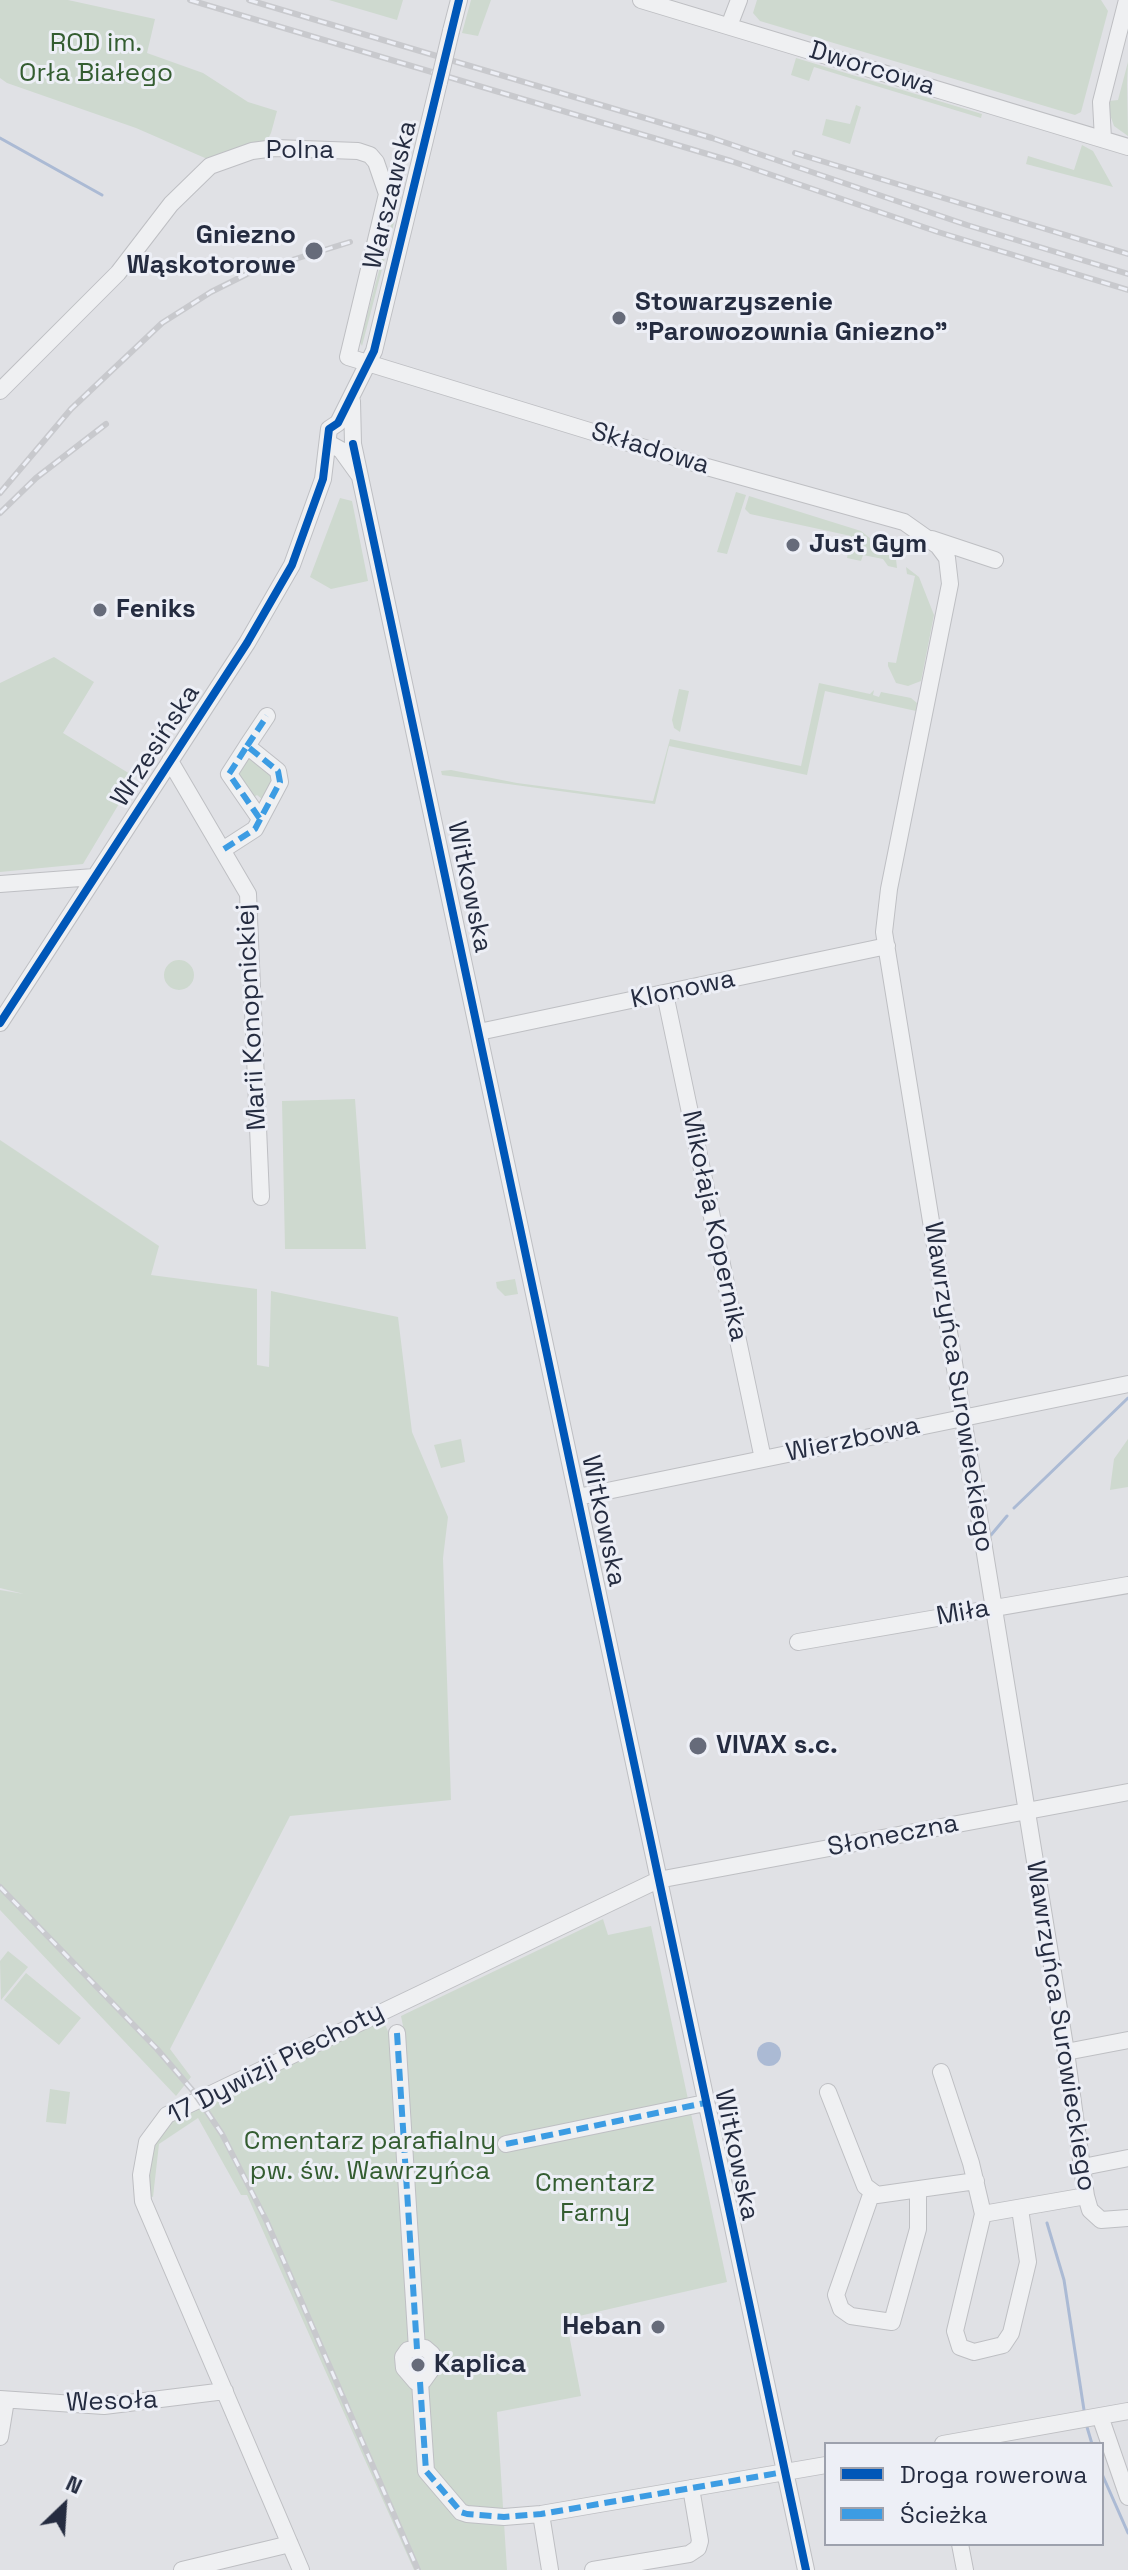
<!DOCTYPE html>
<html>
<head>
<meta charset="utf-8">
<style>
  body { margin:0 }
  #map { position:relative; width:1128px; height:2570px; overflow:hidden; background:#e0e1e5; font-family:"Space Grotesk",sans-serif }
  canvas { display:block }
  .legend { position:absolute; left:824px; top:2442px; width:280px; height:104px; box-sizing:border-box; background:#edeff6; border:2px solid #9da1ad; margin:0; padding:10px 14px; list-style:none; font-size:24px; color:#252c40 }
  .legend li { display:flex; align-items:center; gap:16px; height:40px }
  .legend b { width:40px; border:2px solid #9da1ad }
  .north { position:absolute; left:24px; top:2466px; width:80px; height:80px; -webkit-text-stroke:6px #edeff6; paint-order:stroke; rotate:25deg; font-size:22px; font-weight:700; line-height:32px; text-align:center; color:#252c40 }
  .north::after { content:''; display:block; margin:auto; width:28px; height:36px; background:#252c40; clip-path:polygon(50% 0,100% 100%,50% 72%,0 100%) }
</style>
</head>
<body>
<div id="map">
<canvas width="1128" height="2570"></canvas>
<ul class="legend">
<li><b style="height:10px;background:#0057b8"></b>Droga rowerowa</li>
<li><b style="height:10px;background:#3c9ce3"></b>Ścieżka</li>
</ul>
<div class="north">N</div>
</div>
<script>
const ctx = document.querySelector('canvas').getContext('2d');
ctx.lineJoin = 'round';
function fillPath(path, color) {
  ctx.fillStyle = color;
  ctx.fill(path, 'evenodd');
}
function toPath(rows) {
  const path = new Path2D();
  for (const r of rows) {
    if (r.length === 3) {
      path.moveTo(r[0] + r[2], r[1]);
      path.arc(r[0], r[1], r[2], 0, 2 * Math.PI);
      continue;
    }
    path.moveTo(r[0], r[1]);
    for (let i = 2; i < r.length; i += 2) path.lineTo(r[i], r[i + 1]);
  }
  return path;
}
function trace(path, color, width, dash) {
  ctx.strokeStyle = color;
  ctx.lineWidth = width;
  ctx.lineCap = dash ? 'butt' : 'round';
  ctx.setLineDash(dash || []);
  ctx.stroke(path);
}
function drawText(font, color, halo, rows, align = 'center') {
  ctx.font = font + ' "Space Grotesk",sans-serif';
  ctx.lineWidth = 6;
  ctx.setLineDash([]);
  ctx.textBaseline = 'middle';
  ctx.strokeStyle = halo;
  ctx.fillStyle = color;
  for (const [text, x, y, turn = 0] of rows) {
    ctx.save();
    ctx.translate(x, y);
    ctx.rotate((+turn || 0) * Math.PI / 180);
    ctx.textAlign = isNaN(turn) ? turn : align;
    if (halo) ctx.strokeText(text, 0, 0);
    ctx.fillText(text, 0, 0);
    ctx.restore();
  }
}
fillPath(toPath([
  [0,0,68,0,155,19,147,53,203,73,248,102,277,111,271,133,267,141,214,159,205,158,136,128,7,83,0,78],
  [329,0,403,0,397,20],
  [471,0,491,0,478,36,462,33],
  [757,0,1101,0,1108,11,1081,112,1075,115,760,21,753,13],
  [796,58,982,114,981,118,814,67,809,81,791,75],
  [1128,62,1127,84,1128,136,1114,126,1108,109,1109,101,1118,100],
  [856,105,861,107,850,144,822,135,826,119,850,124],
  [1082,145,1093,151,1113,187,1026,164,1028,156,1074,170],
  [400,191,402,192,362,346,360,342],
  [736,492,746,495,727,554,717,552],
  [749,496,861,531,896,559,897,568,888,566,883,559,863,555,861,561,847,558,851,536,750,514,745,509],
  [340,498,352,501,368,581,331,589,310,577],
  [906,567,919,577,934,615,921,681,908,686,896,683,888,666,888,662,896,663,915,576,907,574],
  [54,657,94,682,63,733,135,777,83,864,0,872,0,683],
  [819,683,870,694,874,690,873,695,879,697,881,692,911,698,917,703,916,711,825,691,807,775,669,746,655,804,442,775,441,771,451,770,517,783,653,801,670,739,801,766],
  [679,689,689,691,680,732,674,728,672,720],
  [248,754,273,773,273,782,262,799,257,795,254,797,236,773],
  [179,975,15],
  [355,1099,366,1249,285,1249,282,1101],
  [0,1140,159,1246,151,1275,257,1289,257,1365,269,1367,271,1291,398,1317,412,1432,448,1517,443,1558,451,1800,290,1816,170,2049,191,2077,176,2096,0,1910,0,1590,24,1594,0,1588],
  [515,1279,518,1294,505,1296,497,1288,496,1282],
  [461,1439,465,1462,441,1468,434,1445],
  [1128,1439,1128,1487,1110,1490,1114,1459],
  [603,1919,608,1935,651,1926,727,2282,566,2319,581,2396,497,2412,507,2570,414,2570,247,2195,241,2195,198,2118,159,2144,153,2197,150,2196,149,2187,152,2149,167,2124,194,2108,382,2018,390,2036,404,2031,401,2016],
  [8,1951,28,1967,1,2000,0,1961],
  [26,1973,81,2018,59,2045,4,2000],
  [50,2089,70,2092,66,2124,46,2122]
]), '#ced9cf');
fillPath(toPath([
  [769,2054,12]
]), '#abbad4');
trace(toPath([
  [0,138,102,195],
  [1014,1508,1128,1398],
  [991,1535,1007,1516],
  [1047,2223,1064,2280,1084,2410],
  [1087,2427,1092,2444],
  [1102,2474,1128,2533]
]), '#abbad4', 3);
const minor = toPath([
  [641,0,1128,147],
  [729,26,739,0],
  [451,31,459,0],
  [1103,139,1101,102,1127,0],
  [0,391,118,273,171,204,210,166,252,151,275,148,358,151,370,155,376,162,387,194,348,357,707,467,904,522,938,546,947,558,950,584,889,889,884,932,1066,2052,1086,2196,1090,2210,1101,2220,1128,2218],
  [352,401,353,444],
  [330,444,341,450,359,475],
  [353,444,806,2570],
  [932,539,995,560],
  [247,746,267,716],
  [170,761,248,894,261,1197],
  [224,849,255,829,280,782,278,771,247,746,229,774,260,819],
  [0,884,94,877],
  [665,994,763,1459],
  [0,1023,247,643,292,565,323,479,329,429,338,423,374,351,439,82],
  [479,1032,887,946],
  [578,1497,1128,1384],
  [798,1642,1128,1585],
  [397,2033,417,2349],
  [1066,2052,1128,2040],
  [941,2072,971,2163,983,2214,1086,2196],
  [828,2092,865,2186,877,2195,976,2181],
  [506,2144,705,2103],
  [1083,2167,1128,2158],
  [872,2192,836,2295,841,2309,851,2316,892,2322,918,2229,918,2192],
  [983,2214,955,2331,960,2347,974,2352,1003,2345,1011,2333,1028,2262,1020,2209],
  [425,2348,432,2354,433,2367,423,2381,416,2382,404,2368,403,2357,408,2350,425,2348],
  [420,2382,426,2471,461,2512,467,2514,504,2517,541,2514,826,2465],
  [0,2399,104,2406,225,2391],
  [1100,2416,1128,2497],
  [0,2437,6,2400],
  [943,2444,1128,2411],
  [541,2514,550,2570],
  [960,2544,965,2570],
  [182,2570,290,2544],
  [301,2570,143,2201,141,2175,147,2142,167,2115,658,1880,1128,1792],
  [593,2570,689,2554,698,2548,700,2541,691,2488]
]);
trace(minor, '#bebfc3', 18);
trace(minor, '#eff0f2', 16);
const rail = toPath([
  [190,0,731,161,938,232,1128,290],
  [249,0,712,138,967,225,1128,274],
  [795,153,1128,254],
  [0,493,71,409,162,323,211,292,247,274,350,242],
  [0,513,36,478,106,424],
  [0,1887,157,2049,193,2091,222,2134,266,2220,418,2570]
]);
trace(rail, '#c8c9cd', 6);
trace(rail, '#edeff6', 3, [9]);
const minorBridge = toPath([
  [439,82,451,31]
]);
trace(minorBridge, '#bebfc3', 18, []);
trace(minorBridge, '#eff0f2', 16);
trace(toPath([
  [247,746,267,716],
  [224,849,255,829,280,782,278,771,247,746,229,774,260,819],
  [397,2033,417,2349],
  [506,2144,705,2103],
  [420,2382,426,2471,461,2512,467,2514,504,2517,541,2514,784,2472]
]), '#3c9ce3', 6, [12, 6]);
trace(toPath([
  [353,444,806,2570],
  [0,1023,247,643,292,565,323,479,329,429,338,423,374,351,459,0]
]), '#0057b8', 8);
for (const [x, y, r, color] of [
  [314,251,10,"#666b7a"],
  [619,318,8,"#666b7a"],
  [793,545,8,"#666b7a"],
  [100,610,8,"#666b7a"],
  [698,1746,10,"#666b7a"],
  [658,2327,8,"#666b7a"],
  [418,2365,8,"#666b7a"]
]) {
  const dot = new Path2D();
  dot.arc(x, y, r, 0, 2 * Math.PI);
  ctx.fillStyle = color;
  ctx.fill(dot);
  trace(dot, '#edeff6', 3);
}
drawText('26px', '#345d31', '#edeff6', [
  ["ROD im.",96,44],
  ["Orła Białego",96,74],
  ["Cmentarz parafialny",370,2142],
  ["pw. św. Wawrzyńca",370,2172],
  ["Cmentarz",595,2184],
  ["Farny",595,2214]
]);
drawText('26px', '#252c40', '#edeff6', [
  ["Dworcowa",872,69,17],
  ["Polna",300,151],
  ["Warszawska",391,195,-76],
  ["Składowa",650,449,17],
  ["Wrzesińska",156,746,-57],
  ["Witkowska",469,887,78],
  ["Klonowa",683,990,-12],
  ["Marii Konopnickiej",252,1017,-93],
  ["Mikołaja Kopernika",714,1226,78],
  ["Wawrzyńca Surowieckiego",958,1387,81],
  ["Wierzbowa",853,1440,-12],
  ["Witkowska",603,1521,78],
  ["Miła",963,1613,-10],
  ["Słoneczna",893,1836,-11],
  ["Wawrzyńca Surowieckiego",1060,2026,81],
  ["17 Dywizji Piechoty",276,2064,-27],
  ["Witkowska",736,2155,78],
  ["Wesoła",112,2402,-2]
]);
drawText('bold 26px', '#252c40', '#edeff6', [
  ["Gniezno",296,236,"right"],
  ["Wąskotorowe",296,266,"right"],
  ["Stowarzyszenie",635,303],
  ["\"Parowozownia Gniezno\"",635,333],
  ["Just Gym",809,545],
  ["Feniks",116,610],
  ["VIVAX s.c.",716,1746],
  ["Heban",642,2327,"right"],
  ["Kaplica",434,2365]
], 'left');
</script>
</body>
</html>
